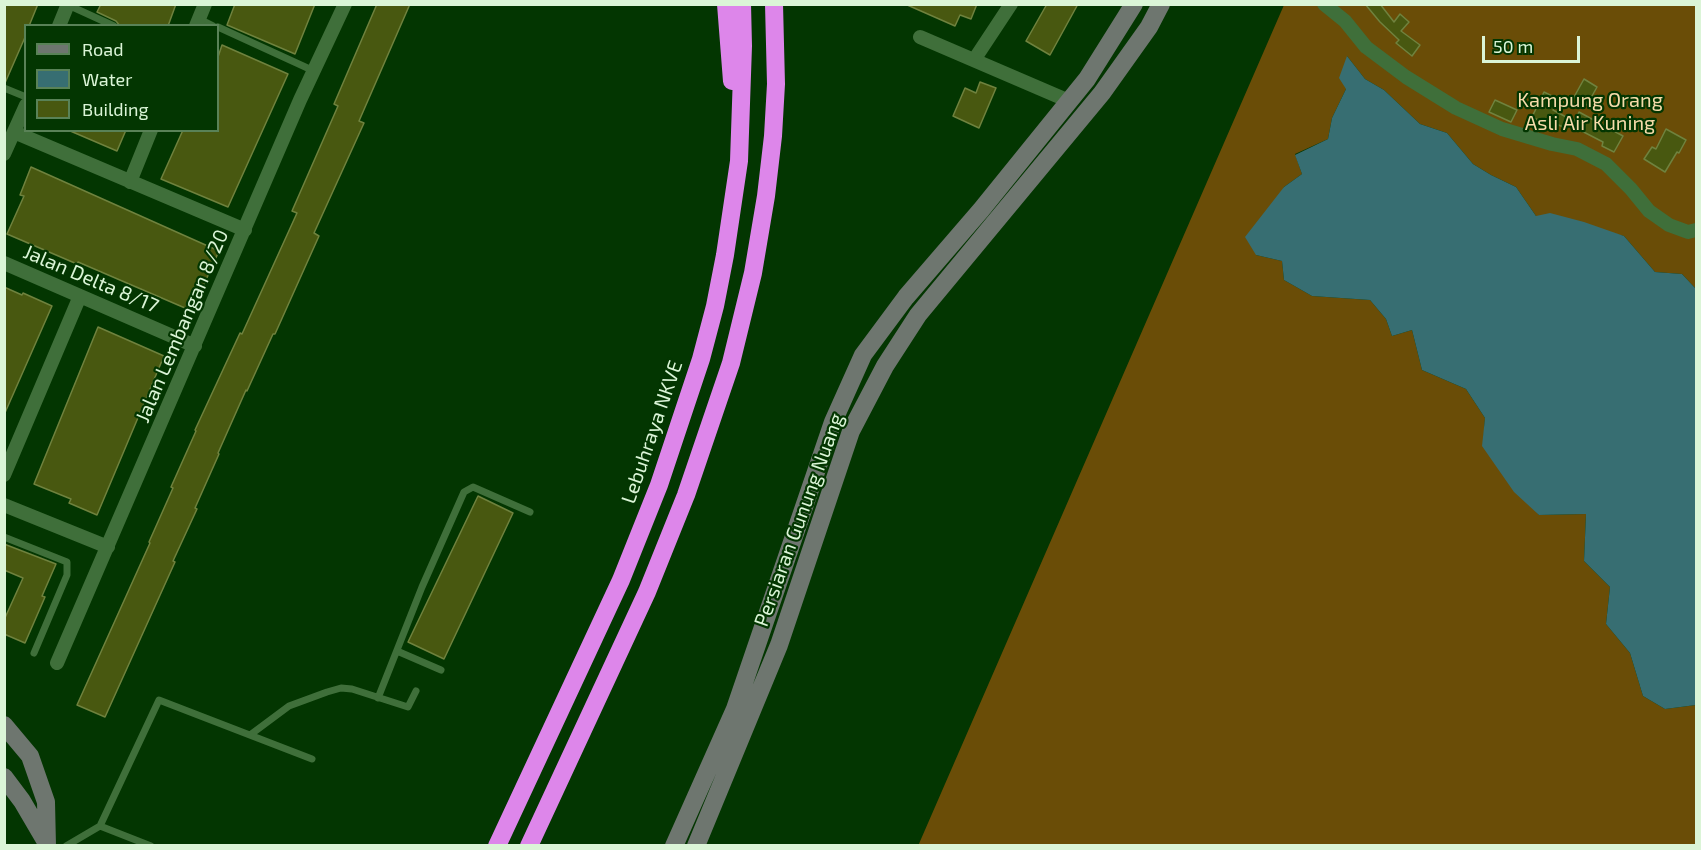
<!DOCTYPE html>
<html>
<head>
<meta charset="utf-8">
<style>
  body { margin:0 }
  #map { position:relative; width:1701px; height:850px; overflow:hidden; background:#033601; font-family:"Exo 2",sans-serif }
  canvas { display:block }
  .frame { position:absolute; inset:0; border:6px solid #dbf5d7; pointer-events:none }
  .legend { position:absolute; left:24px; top:24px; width:195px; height:108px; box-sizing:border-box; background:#033601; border:2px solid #598257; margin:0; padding:8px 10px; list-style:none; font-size:18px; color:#dbf5d7 }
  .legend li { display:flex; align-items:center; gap:12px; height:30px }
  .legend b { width:30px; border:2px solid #598257 }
  .scale { position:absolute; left:1482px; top:36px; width:98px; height:27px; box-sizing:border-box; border:3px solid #dbf5d7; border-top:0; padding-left:8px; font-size:18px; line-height:21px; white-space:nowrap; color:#dbf5d7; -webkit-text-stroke:4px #033601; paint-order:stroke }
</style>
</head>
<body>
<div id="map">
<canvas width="1701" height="850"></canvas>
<div class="frame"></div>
<ul class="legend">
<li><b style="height:8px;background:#6e766f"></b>Road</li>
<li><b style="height:16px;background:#376e72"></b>Water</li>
<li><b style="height:16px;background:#485810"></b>Building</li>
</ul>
<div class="scale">50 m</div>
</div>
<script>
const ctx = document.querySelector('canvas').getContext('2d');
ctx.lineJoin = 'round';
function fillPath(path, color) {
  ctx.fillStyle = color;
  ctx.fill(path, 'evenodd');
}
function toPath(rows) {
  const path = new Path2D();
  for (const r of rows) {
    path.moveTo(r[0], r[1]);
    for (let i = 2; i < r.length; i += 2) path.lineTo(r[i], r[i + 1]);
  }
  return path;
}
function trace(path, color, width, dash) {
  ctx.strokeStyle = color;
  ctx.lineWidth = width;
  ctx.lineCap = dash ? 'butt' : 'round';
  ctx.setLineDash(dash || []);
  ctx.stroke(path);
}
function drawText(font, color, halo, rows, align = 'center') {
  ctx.font = font + ' "Exo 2",sans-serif';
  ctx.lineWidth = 4.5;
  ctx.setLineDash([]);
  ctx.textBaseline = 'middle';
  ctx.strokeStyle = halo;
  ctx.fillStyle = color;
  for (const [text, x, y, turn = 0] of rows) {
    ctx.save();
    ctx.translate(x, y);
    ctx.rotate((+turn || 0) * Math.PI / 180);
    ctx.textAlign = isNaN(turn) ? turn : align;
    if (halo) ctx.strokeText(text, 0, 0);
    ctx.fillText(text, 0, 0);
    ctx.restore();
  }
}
fillPath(toPath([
  [1284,5,1696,5,1696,289,1682,274,1655,272,1624,236,1536,216,1516,187,1491,175,1473,164,1447,133,1420,124,1384,90,1365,79,1347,56,1346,89,1332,118,1328,139,1295,154,1302,174,1284,187,1256,255,1282,261,1284,280,1312,296,1370,300,1386,319,1392,336,1412,330,1422,370,1466,389,1485,418,1483,446,1539,515,1586,514,1584,561,1610,587,1606,624,1630,653,1643,696,1665,709,1696,705,1696,845,918,846]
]), '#6a4d07');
fillPath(toPath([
  [1347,56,1365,79,1384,90,1420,124,1447,133,1473,164,1491,175,1516,187,1536,216,1550,213,1584,222,1624,236,1655,272,1682,274,1696,289,1696,705,1665,709,1643,696,1630,653,1606,624,1610,587,1584,561,1586,514,1539,515,1514,492,1482,446,1485,418,1466,389,1422,370,1412,330,1392,336,1386,319,1370,300,1312,296,1284,280,1282,261,1256,255,1245,237,1284,187,1302,174,1295,155,1328,139,1332,118,1346,89,1339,78]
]), '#376e72');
const building = toPath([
  [4,4,38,4,29,26,26,26,26,35,5,83,4,4],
  [101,4,176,4,168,26,120,26,116,21,97,12,101,4],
  [235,4,315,4,295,54,227,25,235,4],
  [377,4,410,4,359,121,364,123,314,233,319,236,275,334,273,334,247,391,246,390,218,453,219,454,195,508,197,509,173,561,175,562,105,717,77,705,150,543,149,542,173,488,171,487,196,431,195,430,240,333,242,334,297,213,292,211,338,106,334,104,377,4],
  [905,4,977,4,971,19,960,15,955,26,905,4],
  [1047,4,1078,4,1050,55,1026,41,1047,4],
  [1365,4,1380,4,1394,22,1400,14,1409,22,1401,31,1420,45,1412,56,1396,43,1399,40,1380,22,1365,4],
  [222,45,288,74,228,207,161,179,183,130,218,130,218,57,222,45],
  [1584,79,1597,87,1587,105,1574,97,1584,79],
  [980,82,996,88,979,128,953,116,965,88,976,93,980,82],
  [1544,92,1558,99,1553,110,1570,119,1565,128,1548,120,1546,124,1532,117,1544,92],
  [1495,100,1517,110,1511,122,1489,112,1495,100],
  [1579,112,1623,136,1614,152,1602,146,1603,142,1572,126,1579,112],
  [1666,129,1686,140,1679,153,1677,152,1665,172,1644,159,1652,147,1656,149,1666,129],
  [68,130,126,130,117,151,68,130],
  [31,167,219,251,192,311,78,262,77,264,7,234,24,196,20,195,31,167],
  [4,287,22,295,23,293,52,306,4,415,4,287],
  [98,327,164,356,97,515,69,503,71,499,34,484,98,327],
  [478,496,513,513,444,659,408,642,478,496],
  [4,544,56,564,42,596,45,597,25,643,4,634,4,620,23,578,4,570,4,544]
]);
fillPath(building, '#485810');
trace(building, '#6f823e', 1.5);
trace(toPath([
  [68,5,114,26],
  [199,19,213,26],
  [218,27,314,71],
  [4,88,26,97],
  [4,537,67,562,67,575,34,653],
  [397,651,441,670],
  [378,698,422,587,464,492,473,487,530,512],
  [250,735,289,706,327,692,341,688,352,689,408,707,416,691],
  [100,826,151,846],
  [66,846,100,826,159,700,312,759]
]), '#3f6f3a', 7);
trace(toPath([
  [1324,4,1345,21,1366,47,1406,77,1456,108,1502,129,1552,144,1577,149,1606,164,1631,189,1649,211,1669,225,1688,232,1696,230],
  [59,26,68,4],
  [196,26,205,4],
  [920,37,1069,101],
  [974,60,1011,4],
  [14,132,245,230],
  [4,154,26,105],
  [130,182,151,130],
  [4,263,195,346],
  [4,475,80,296],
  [4,505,108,547],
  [57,663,300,100,345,4]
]), '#3f6f3a', 14);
trace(toPath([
  [4,725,30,756,46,802,47,846],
  [4,777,22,801,46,842],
  [674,846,735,709,833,422,863,355,906,297,981,210,1087,79,1134,4],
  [696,846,779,645,851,431,885,366,918,315,1102,93,1149,27,1161,4]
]), '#6e766f', 18);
trace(toPath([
  [726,4,732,81],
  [497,846,621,580,659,485,701,359,715,306,725,255,739,161,743,46,742,4],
  [529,846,647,592,686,495,731,363,753,273,766,196,773,136,776,84,774,4]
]), '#dd86ea', 18);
drawText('20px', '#f6dbaa', '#033601', [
  ["Kampung Orang",1590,100],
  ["Asli Air Kuning",1590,123]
]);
drawText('20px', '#dbf5d7', '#033601', [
  ["Jalan Delta 8/17",91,279,23],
  ["Jalan Lembangan 8/20",182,326,-67],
  ["Lebuhraya NKVE",652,432,-71],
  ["Persiaran Gunung Nuang",799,520,-70]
]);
</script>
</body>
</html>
